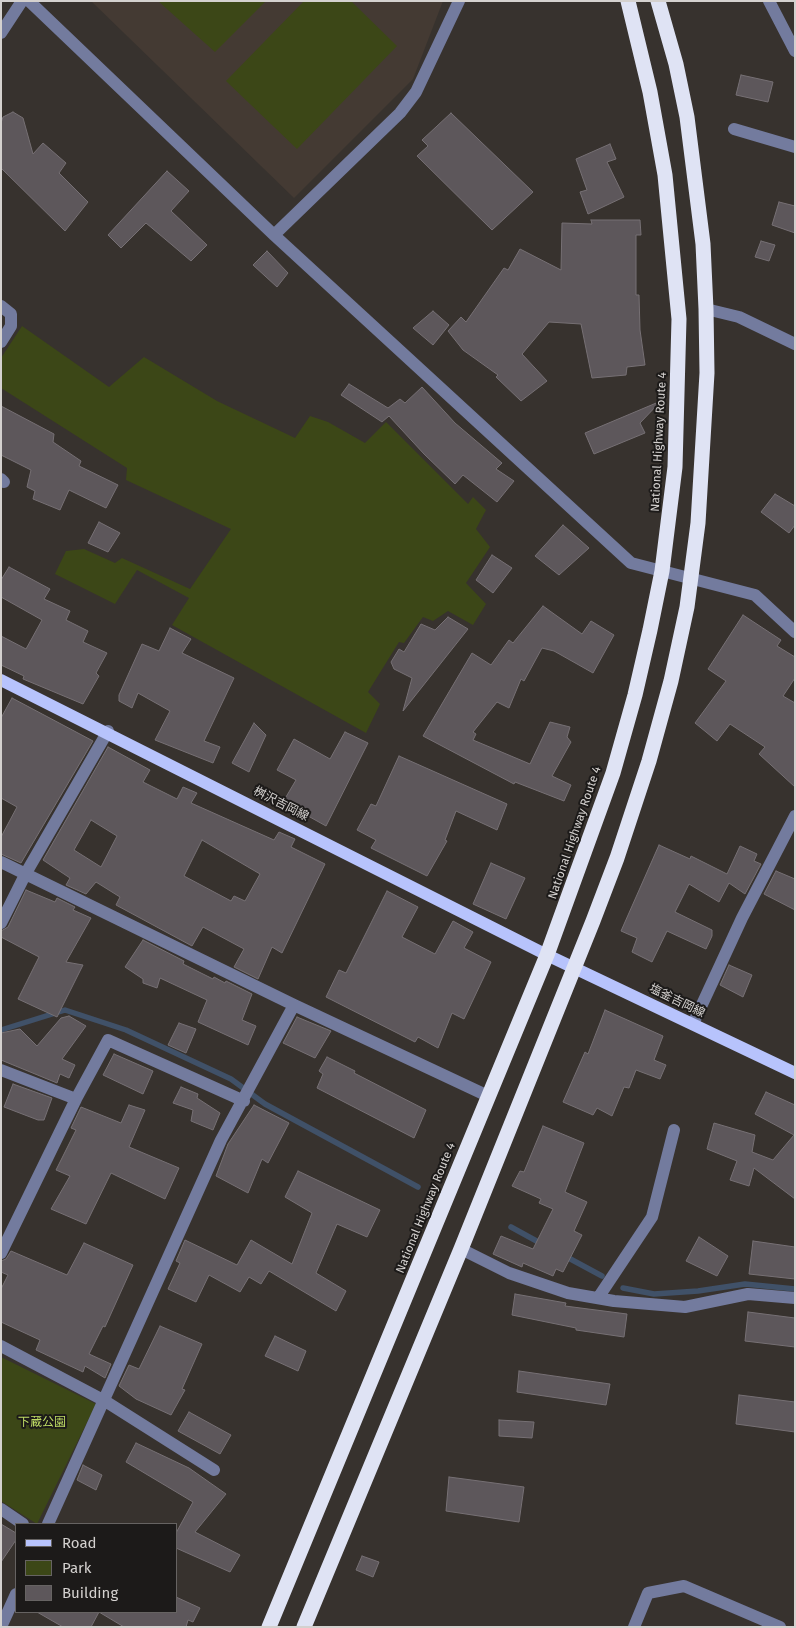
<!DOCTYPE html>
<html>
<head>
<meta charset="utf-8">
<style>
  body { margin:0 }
  #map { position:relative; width:796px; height:1628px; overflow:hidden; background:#37322e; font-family:"Fira Sans",sans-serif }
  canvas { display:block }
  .frame { position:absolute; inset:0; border:2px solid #d4d1cf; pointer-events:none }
  .legend { position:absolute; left:15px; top:1523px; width:162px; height:90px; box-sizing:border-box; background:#1c1a19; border:1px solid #666362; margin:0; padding:6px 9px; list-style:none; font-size:15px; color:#d4d1cf }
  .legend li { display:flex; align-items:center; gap:10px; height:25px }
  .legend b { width:25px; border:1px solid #666362 }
</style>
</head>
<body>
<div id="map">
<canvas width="796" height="1628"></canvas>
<div class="frame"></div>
<ul class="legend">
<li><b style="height:6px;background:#b7c3fc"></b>Road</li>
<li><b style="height:14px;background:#3c4717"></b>Park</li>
<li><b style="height:14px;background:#5d575b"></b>Building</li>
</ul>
</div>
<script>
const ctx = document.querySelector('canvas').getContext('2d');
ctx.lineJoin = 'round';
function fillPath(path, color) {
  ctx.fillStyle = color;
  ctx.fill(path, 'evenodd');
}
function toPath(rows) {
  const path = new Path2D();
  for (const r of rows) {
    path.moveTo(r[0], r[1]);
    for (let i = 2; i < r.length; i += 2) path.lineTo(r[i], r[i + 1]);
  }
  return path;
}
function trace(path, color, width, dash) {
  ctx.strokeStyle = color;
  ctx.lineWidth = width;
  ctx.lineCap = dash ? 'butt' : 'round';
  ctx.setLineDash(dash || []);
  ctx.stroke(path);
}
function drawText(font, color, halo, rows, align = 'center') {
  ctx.font = font + ' "Fira Sans","Noto Sans JP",sans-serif';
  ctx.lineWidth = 4;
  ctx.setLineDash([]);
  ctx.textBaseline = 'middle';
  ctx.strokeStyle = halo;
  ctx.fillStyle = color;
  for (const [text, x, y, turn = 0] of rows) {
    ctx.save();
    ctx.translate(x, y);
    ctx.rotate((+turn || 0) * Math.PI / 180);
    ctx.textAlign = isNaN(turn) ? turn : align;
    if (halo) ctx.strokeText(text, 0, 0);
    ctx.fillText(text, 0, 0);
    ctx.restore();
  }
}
fillPath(toPath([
  [91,1,443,1,413,79,294,198]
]), '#443a33');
fillPath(toPath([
  [158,1,266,1,215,52],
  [304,1,351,1,397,46,297,149,226,81],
  [22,326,109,387,144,357,217,401,295,438,310,416,328,422,365,443,386,422,468,504,473,497,486,510,476,529,490,547,466,583,486,604,473,625,448,611,433,621,423,617,404,643,399,642,368,692,380,704,366,733,172,625,189,598,137,570,115,604,55,574,66,551,84,549,115,563,122,558,190,589,231,529,126,480,127,468,1,388,1,358],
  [1,1357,96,1404,37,1524,1,1501]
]), '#3c4717');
trace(toPath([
  [1,1030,65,1010,126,1030,231,1079,265,1104,418,1187],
  [511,1227,542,1244],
  [563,1255,602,1276],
  [623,1288,654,1294,698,1291,745,1284,795,1289]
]), '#405168', 5.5);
const building = toPath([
  [741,75,773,82,768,102,736,95,741,75],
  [13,112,23,118,33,154,43,143,66,163,59,173,88,202,65,231,1,168,1,123,3,117,13,112],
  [451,113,533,192,492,230,417,156,428,146,422,140,451,113],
  [610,144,616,159,607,162,624,197,588,214,580,192,587,190,576,159,610,144],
  [167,171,189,191,171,211,207,245,191,261,146,223,121,248,108,235,167,171],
  [779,202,795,206,795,233,772,225,779,202],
  [591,220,640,220,641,235,636,235,636,295,639,295,640,330,645,365,627,367,626,375,592,378,581,324,549,322,522,354,547,381,521,401,496,377,498,375,463,350,448,331,461,317,466,322,504,268,508,270,520,249,561,270,562,223,592,224,591,220],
  [761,241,775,245,769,261,755,257,761,241],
  [267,251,288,273,277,287,253,265,267,251],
  [433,311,449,325,433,345,413,328,433,311],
  [349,384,388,408,400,399,405,403,422,387,455,423,502,463,496,469,514,481,497,502,463,475,455,484,424,454,389,416,382,422,341,395,349,384],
  [661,401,640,423,645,433,594,454,585,433,661,401],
  [1,406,54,434,53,442,81,461,79,466,118,485,106,508,69,490,60,510,33,499,35,491,27,487,31,470,1,455,1,406],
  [775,494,795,506,795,525,789,533,761,512,775,494],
  [99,522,120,533,108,552,88,543,99,522],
  [563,525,589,548,559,575,535,556,563,525],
  [492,555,512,568,493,593,476,580,492,555],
  [9,567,50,589,44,599,70,611,66,620,88,631,83,642,107,653,96,673,99,676,83,704,23,679,24,676,1,665,1,636,26,649,42,620,1,597,1,580,9,567],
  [543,606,582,634,591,621,614,635,593,673,554,651,542,648,524,681,521,679,509,708,497,702,473,732,476,734,473,740,530,764,550,722,570,727,567,737,571,742,552,776,571,785,564,801,515,782,514,784,423,736,472,653,491,665,509,640,513,643,543,606],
  [743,615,781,640,777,646,795,657,795,678,783,696,795,703,795,787,759,754,765,747,730,724,717,741,695,723,726,681,708,669,743,615],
  [448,617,468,629,403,711,412,678,394,669,391,662,399,649,404,652,421,624,435,630,448,617],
  [170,628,191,639,182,653,234,678,204,741,220,747,213,763,155,740,170,711,138,693,132,708,119,701,119,695,142,644,159,651,170,628],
  [12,698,93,741,21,863,1,854,1,837,17,807,1,798,1,718,12,698],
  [254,723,266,735,249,772,232,763,254,723],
  [345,732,368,743,326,826,283,802,296,780,277,770,294,739,330,759,345,732],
  [108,747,150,770,143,782,177,799,183,787,197,793,191,803,274,840,279,832,295,839,291,847,325,864,282,953,272,947,258,979,234,967,244,949,203,927,192,946,116,905,120,897,96,882,86,894,66,885,70,878,43,860,108,747],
  [91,820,117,836,101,867,74,850,91,820],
  [202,840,260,874,245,901,234,896,231,901,184,876,202,840],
  [399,756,507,804,497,830,456,811,445,840,447,841,427,876,371,848,376,840,357,830,371,804,376,806,399,756],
  [659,845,690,859,691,856,727,874,740,846,757,854,754,861,761,864,745,894,729,883,719,902,689,884,675,912,712,930,712,936,706,949,667,931,652,962,632,952,637,938,621,931,659,845],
  [491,863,525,878,506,919,473,904,491,863],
  [776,871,795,879,795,910,764,894,776,871],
  [26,890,55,902,57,898,75,907,73,910,91,918,66,962,83,965,57,1017,18,999,39,957,1,937,1,931,8,927,26,890],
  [387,891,418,907,402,937,435,954,453,921,473,932,464,948,491,962,464,1019,452,1013,438,1048,418,1037,415,1042,326,997,339,970,346,973,387,891],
  [143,940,184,961,183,964,213,979,214,977,225,983,226,981,252,994,242,1020,256,1026,248,1045,198,1022,207,1000,160,978,157,988,143,983,143,979,125,967,143,940],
  [729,965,752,975,743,997,720,985,729,965],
  [605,1010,663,1036,654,1060,666,1065,660,1079,636,1070,629,1088,624,1087,612,1116,597,1108,593,1115,563,1102,585,1052,588,1054,605,1010],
  [69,1016,86,1026,62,1059,75,1065,69,1078,60,1074,57,1083,1,1060,1,1033,20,1029,37,1046,61,1018,69,1016],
  [297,1017,331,1031,315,1058,283,1043,297,1017],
  [179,1023,196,1029,186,1053,168,1045,179,1023],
  [114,1054,153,1071,143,1094,103,1075,114,1054],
  [327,1057,355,1071,354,1073,426,1110,414,1138,317,1088,323,1074,319,1071,327,1057],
  [13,1084,52,1098,44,1120,38,1120,4,1107,13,1084],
  [181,1087,198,1094,197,1098,220,1113,213,1130,191,1121,193,1110,173,1103,181,1087],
  [766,1092,795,1105,795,1199,754,1168,749,1186,730,1180,737,1161,707,1149,714,1123,755,1135,752,1152,773,1160,794,1135,755,1114,766,1092],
  [129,1105,145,1110,129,1147,179,1168,165,1199,111,1173,86,1224,51,1209,70,1176,56,1170,76,1130,71,1128,81,1107,121,1123,129,1105],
  [254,1105,289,1123,268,1163,262,1159,248,1193,216,1176,228,1144,254,1105],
  [543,1126,584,1143,565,1192,587,1202,574,1231,582,1235,563,1272,556,1269,553,1276,523,1263,522,1267,493,1254,501,1236,533,1249,553,1209,539,1203,541,1199,512,1186,520,1171,524,1172,543,1126],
  [298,1171,380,1210,367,1237,337,1224,316,1273,346,1291,336,1311,269,1271,261,1284,249,1277,240,1292,209,1275,196,1302,168,1289,180,1263,176,1261,185,1240,237,1265,251,1240,292,1264,312,1213,285,1197,298,1171],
  [699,1237,728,1256,717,1276,686,1261,699,1237],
  [753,1241,795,1247,795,1279,749,1274,753,1241],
  [84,1243,133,1265,105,1327,103,1326,89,1354,111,1364,105,1378,85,1366,83,1372,36,1350,40,1340,1,1322,1,1289,8,1275,1,1272,1,1261,6,1259,11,1251,67,1275,84,1243],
  [515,1294,566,1303,565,1306,627,1314,624,1337,576,1330,576,1328,512,1315,515,1294],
  [748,1312,795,1318,795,1347,745,1341,748,1312],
  [160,1326,202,1344,182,1389,185,1390,171,1415,136,1399,119,1386,129,1365,139,1369,160,1326],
  [275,1336,306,1351,298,1371,265,1356,275,1336],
  [519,1371,610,1384,606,1405,517,1392,519,1371],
  [739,1395,795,1402,795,1432,736,1424,739,1395],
  [189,1412,231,1435,220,1454,178,1431,189,1412],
  [499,1420,534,1422,532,1438,499,1436,499,1420],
  [136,1443,189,1468,226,1494,195,1532,240,1555,230,1572,176,1548,176,1533,193,1502,126,1462,136,1443],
  [83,1465,102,1475,96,1490,77,1480,83,1465],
  [449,1477,524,1487,519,1522,446,1511,449,1477],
  [1,1524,16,1533,16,1540,1,1562,1,1524],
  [362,1556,379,1562,373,1577,356,1570,362,1556],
  [176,1597,200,1608,193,1622,188,1620,186,1627,124,1627,99,1612,91,1627,63,1627,37,1612,176,1612,176,1597]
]);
fillPath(building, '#5d575b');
trace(building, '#767074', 1);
trace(toPath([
  [29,1,274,235,631,563,755,595,795,632],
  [769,1,795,51],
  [1,33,22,1],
  [734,129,795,147],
  [274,235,400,113,416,92,459,1],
  [1,306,11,314,11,326,1,342],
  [706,309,739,317,795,344],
  [1,479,4,482],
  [1,862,294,1005,488,1096],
  [1,923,26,873,108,731],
  [693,1024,742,918,795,816],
  [1,1070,76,1099],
  [461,1249,509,1273,568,1293,614,1301,685,1307,748,1294,795,1298],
  [1,1253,76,1099,108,1040,244,1101],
  [598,1298,652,1217,674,1130],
  [1,1346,105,1401,214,1470],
  [1,1509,23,1524],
  [48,1524,221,1140,294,1005],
  [1,1627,16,1594],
  [634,1627,648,1593,684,1586,780,1627]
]), '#737b9e', 12);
trace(toPath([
  [1,680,547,955,795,1073]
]), '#b7c3fc', 12);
trace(toPath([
  [269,1627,547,955,613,773,635,695,650,630,662,571,675,467,679,319,665,175,650,92,628,1],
  [304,1627,461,1249,593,921,617,858,649,761,671,681,687,607,698,523,707,373,706,309,703,244,687,117,676,64,658,1]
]), '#dfe3f4', 15);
drawText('12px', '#d4d1cf', '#1c1a19', [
  ["National Highway Route 4",659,442,-87],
  ["桝沢吉岡線",281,804,27],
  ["National Highway Route 4",575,833,-71],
  ["塩釜吉岡線",677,1001,26],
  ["National Highway Route 4",426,1208,-68]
]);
drawText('12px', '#bedb64', '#1c1a19', [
  ["下蔵公園",42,1423]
]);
</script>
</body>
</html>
